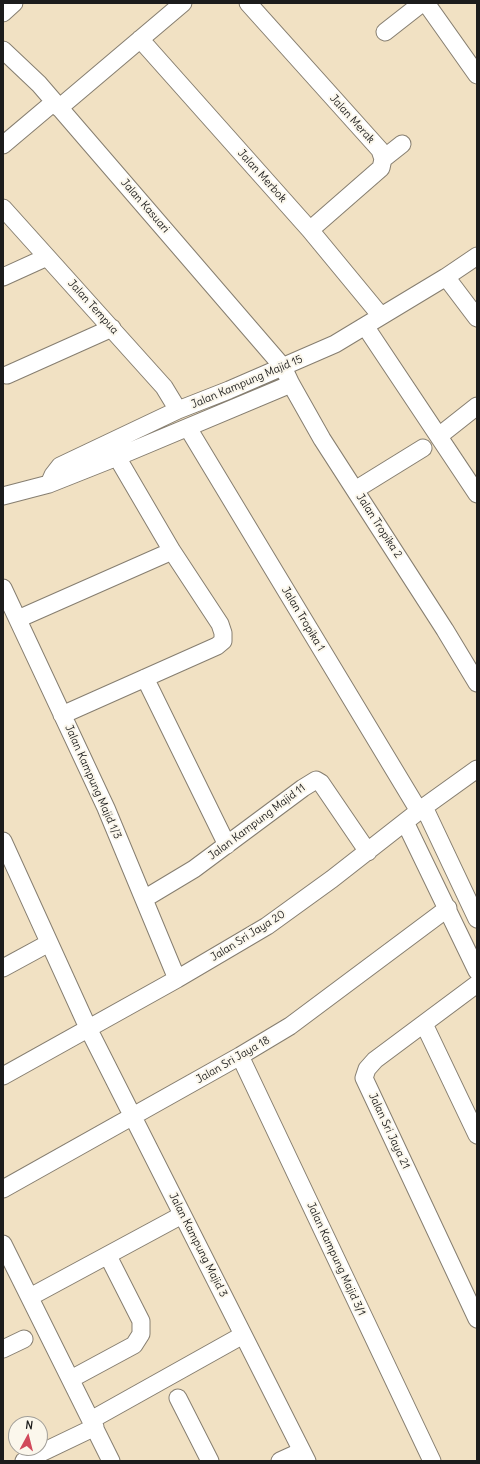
<!DOCTYPE html>
<html>
<head>
<meta charset="utf-8">
<style>
  body { margin:0 }
  #map { position:relative; width:480px; height:1464px; overflow:hidden; background:#f1e1c3; font-family:Delius,sans-serif }
  canvas { display:block }
  .frame { position:absolute; inset:0; border:4px solid #1c1c1c; pointer-events:none }
  .north { position:absolute; left:8px; top:1416px; width:40px; height:40px; box-sizing:border-box; background:#fbf7ec; border:1px solid #a29f99; border-radius:50%; rotate:7deg; font-size:11px; font-weight:700; line-height:16px; text-align:center; color:#1c1c1c }
  .north::after { content:''; display:block; margin:auto; width:14px; height:18px; background:#d1495b; clip-path:polygon(50% 0,100% 100%,50% 72%,0 100%) }
</style>
</head>
<body>
<div id="map">
<canvas width="480" height="1464"></canvas>
<div class="frame"></div>
<div class="north">N</div>
</div>
<script>
const ctx = document.querySelector('canvas').getContext('2d');
ctx.lineJoin = 'round';
function toPath(rows) {
  const path = new Path2D();
  for (const r of rows) {
    path.moveTo(r[0], r[1]);
    for (let i = 2; i < r.length; i += 2) path.lineTo(r[i], r[i + 1]);
  }
  return path;
}
function trace(path, color, width, dash) {
  ctx.strokeStyle = color;
  ctx.lineWidth = width;
  ctx.lineCap = dash ? 'butt' : 'round';
  ctx.setLineDash(dash || []);
  ctx.stroke(path);
}
function drawText(font, color, halo, rows, align = 'center') {
  ctx.font = font + ' Delius,sans-serif';
  ctx.lineWidth = 4;
  ctx.setLineDash([]);
  ctx.textBaseline = 'middle';
  ctx.strokeStyle = halo;
  ctx.fillStyle = color;
  for (const [text, x, y, turn = 0] of rows) {
    ctx.save();
    ctx.translate(x, y);
    ctx.rotate((+turn || 0) * Math.PI / 180);
    ctx.textAlign = isNaN(turn) ? turn : align;
    if (halo) ctx.strokeText(text, 0, 0);
    ctx.fillText(text, 0, 0);
    ctx.restore();
  }
}
const minor = toPath([
  [248,3,380,150,383,159,381,168,310,230],
  [426,3,477,75],
  [3,13,14,3],
  [385,32,422,3],
  [140,39,310,230,381,316],
  [3,50,39,84,283,367,291,384,322,439,445,630,477,683],
  [59,108,183,3],
  [3,145,54,102],
  [383,159,402,144],
  [3,208,164,387,178,410],
  [3,277,47,257],
  [446,277,477,318],
  [365,326,477,494],
  [7,375,112,328],
  [188,428,419,811],
  [439,436,477,406],
  [49,484,53,475,60,466,178,410,229,390,335,344,446,277,477,256],
  [355,490,423,448],
  [3,496,49,484,117,457,291,384],
  [3,588,106,808,177,979],
  [18,619,172,551],
  [145,678,227,845],
  [62,715,217,646,223,641,223,633,220,624,172,551,117,457],
  [424,807,477,919],
  [405,822,477,971],
  [3,841,89,1030,307,1461],
  [144,899,194,869,303,788,316,780,321,783,368,852],
  [3,968,49,943],
  [477,984,375,1060,367,1069,364,1078,477,1319],
  [424,1024,477,1135],
  [240,1056,432,1461],
  [3,1076,177,979,267,926,332,879,424,807,477,769],
  [3,1189,240,1056,290,1026,448,908],
  [3,1244,111,1461],
  [30,1297,182,1215],
  [3,1349,24,1339],
  [71,1379,134,1345,141,1334,141,1321,108,1256],
  [178,1398,210,1461],
  [91,1420,243,1335],
  [24,1461,95,1427],
  [280,1461,302,1451]
]);
trace(minor, '#867e70', 19);
trace(minor, '#fff', 17);
drawText('11px', '#1c1c1c', '#fbf7ec', [
  ["Jalan Merak",352,119,48],
  ["Jalan Merbok",262,176,48],
  ["Jalan Kasuari",145,206,49],
  ["Jalan Tempua",93,307,48],
  ["Jalan Kampung Majid 15",247,382,-23],
  ["Jalan Tropika 2",379,526,57],
  ["Jalan Tropika 1",303,619,59],
  ["Jalan Kampung Majid 1/3",93,782,66],
  ["Jalan Kampung Majid 11",257,822,-37],
  ["Jalan Sri Jaya 20",248,936,-32],
  ["Jalan Sri Jaya 18",233,1060,-30],
  ["Jalan Sri Jaya 21",389,1131,65],
  ["Jalan Kampung Majid 3",198,1245,63],
  ["Jalan Kampung Majid 3/1",336,1259,65]
]);
</script>
</body>
</html>
